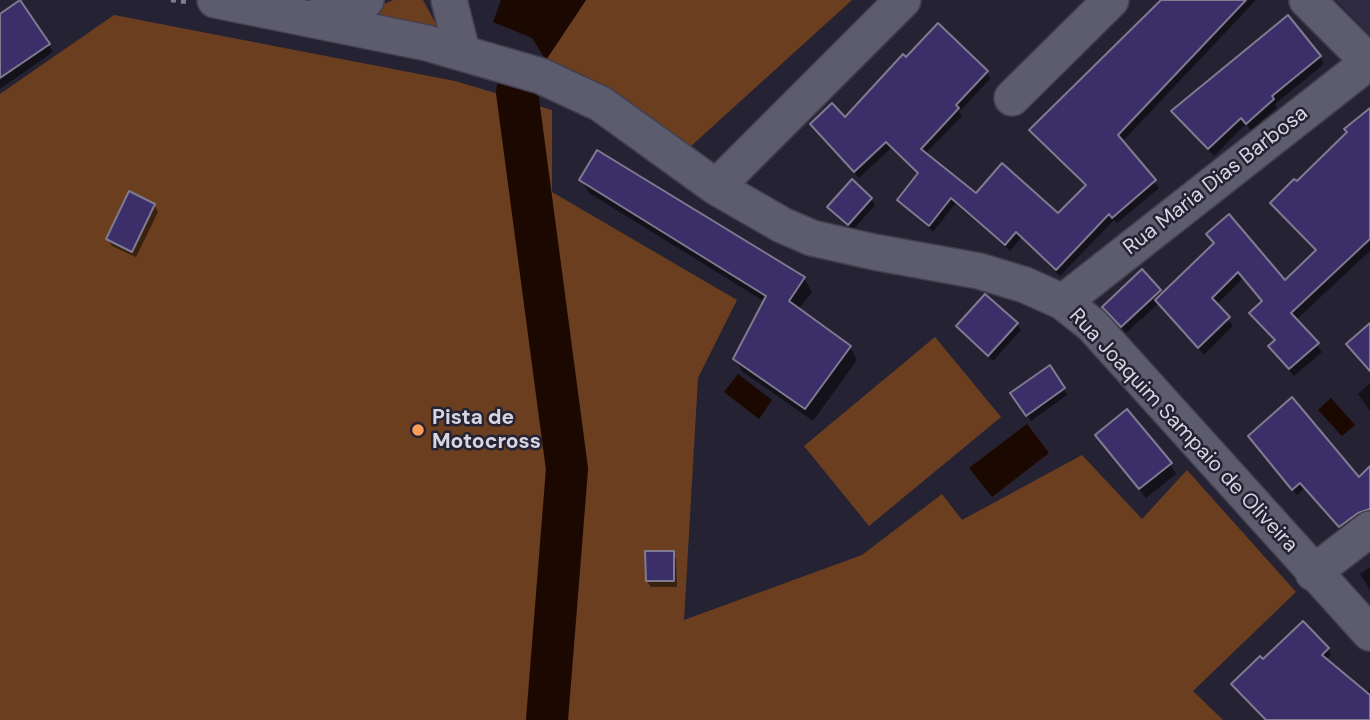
<!DOCTYPE html>
<html>
<head>
<meta charset="utf-8">
<style>
  body { margin:0 }
  canvas { display:block; background:#242233 }
</style>
</head>
<body>
<canvas width="1370" height="720"></canvas>
<script>
const ctx = document.querySelector('canvas').getContext('2d');
ctx.lineJoin = 'round';
function fillPath(path, color) {
  ctx.fillStyle = color;
  ctx.fill(path, 'evenodd');
}
function toPath(rows) {
  const path = new Path2D();
  for (const r of rows) {
    path.moveTo(r[0], r[1]);
    for (let i = 2; i < r.length; i += 2) path.lineTo(r[i], r[i + 1]);
  }
  return path;
}
function trace(path, color, width, dash) {
  ctx.strokeStyle = color;
  ctx.lineWidth = width;
  ctx.lineCap = dash ? 'butt' : 'round';
  ctx.setLineDash(dash || []);
  ctx.stroke(path);
}
function drawText(font, color, halo, rows, align = 'center') {
  ctx.font = font + ' "DM Sans",sans-serif';
  ctx.lineWidth = 5;
  ctx.setLineDash([]);
  ctx.textBaseline = 'middle';
  ctx.strokeStyle = halo;
  ctx.fillStyle = color;
  for (const [text, x, y, turn = 0] of rows) {
    ctx.save();
    ctx.translate(x, y);
    ctx.rotate((+turn || 0) * Math.PI / 180);
    ctx.textAlign = isNaN(turn) ? turn : align;
    if (halo) ctx.strokeText(text, 0, 0);
    ctx.fillText(text, 0, 0);
    ctx.restore();
  }
}
fillPath(toPath([
  [1336,0,1370,0,1370,36]
]), '#2e2a41');
fillPath(toPath([
  [393,0,423,0,444,39,355,17],
  [586,0,852,0,679,157,581,74,546,60],
  [114,15,455,81,552,110,552,192,737,300,698,378,684,620,862,555,942,494,962,520,1082,455,1142,519,1187,470,1296,592,1193,691,1223,720,0,720,0,94],
  [935,337,1001,417,869,526,804,446]
]), '#6b3e1f');
fillPath(toPath([
  [501,0,586,0,546,60,532,38,493,22],
  [738,374,772,400,759,419,724,392],
  [1331,398,1355,425,1342,436,1318,410],
  [1027,424,1049,453,992,497,969,468]
]), '#1b0901');
fillPath(toPath([
  [1161,0,1256,0,1122,142,1159,188,1117,223,1114,220,1060,276,1021,238,1010,251,955,204,933,232,899,200,919,175,891,148,859,178,812,125,845,120,906,59,987,72,990,79,959,112,962,116,925,154,976,195,1058,215,1086,186,1031,130],
  [0,12,49,45,53,52,0,89],
  [1320,57,1324,64,1275,104,1277,108,1251,130,1246,124,1214,156,1173,111],
  [1370,111,1370,251,1296,320,1322,352,1294,376,1275,354,1270,346,1275,342,1251,313,1263,302,1243,278,1216,305,1233,326,1204,355,1159,303,1126,333,1108,314,1104,307,1142,272,1162,295,1214,245,1208,235,1285,282,1317,252,1272,203,1297,184],
  [581,180,783,267,785,264,804,278,812,292,798,310,850,347,857,360,813,421,743,372,735,359,765,302,589,193],
  [871,199,875,205,852,231,830,207],
  [154,205,158,212,136,257,112,246,108,239],
  [1017,324,1021,330,993,361,958,326],
  [1370,383,1370,411,1358,394],
  [1064,389,1067,395,1031,421,1016,400],
  [1097,436,1170,464,1176,474,1146,498],
  [1254,442,1358,479,1370,469,1370,518,1344,533,1305,488,1297,495],
  [673,553,676,559,677,587,651,587,647,581],
  [1370,567,1370,590,1360,574],
  [1328,649,1331,655,1325,660,1365,693,1370,689,1370,720,1265,720,1237,690,1263,662]
]), '#0007');
trace(toPath([
  [517,92,567,469,547,720]
]), '#1b0901', 42);
const building = toPath([
  [20,0,50,44,0,78,0,14,20,0],
  [1161,0,1246,0,1118,135,1156,180,1112,218,1109,214,1056,270,1016,232,1005,245,951,198,929,226,897,200,918,173,886,142,854,172,810,124,832,103,845,117,903,54,906,57,938,23,988,71,956,105,959,108,921,149,976,193,1002,163,1058,213,1086,185,1029,130,1161,0],
  [1288,15,1321,56,1272,96,1274,99,1246,124,1241,118,1208,149,1171,111,1288,15],
  [1370,108,1370,239,1291,313,1319,343,1289,369,1268,346,1275,340,1249,313,1262,301,1238,272,1212,298,1230,317,1198,348,1155,300,1214,243,1206,234,1229,214,1285,280,1316,250,1270,203,1294,179,1297,181,1347,132,1344,129,1370,108],
  [597,150,805,277,789,301,851,346,805,409,733,359,766,296,579,180,597,150],
  [852,179,872,198,848,225,827,207,852,179],
  [129,191,155,204,132,252,106,239,129,191],
  [1142,269,1161,290,1121,327,1102,307,1142,269],
  [985,294,1018,323,988,356,956,326,985,294],
  [1370,323,1370,371,1346,344,1370,323],
  [1050,365,1065,388,1026,416,1010,393,1050,365],
  [1292,397,1359,477,1370,466,1370,509,1358,513,1339,527,1300,483,1292,490,1248,436,1292,397],
  [1127,409,1172,463,1139,489,1095,435,1127,409],
  [645,551,674,551,674,581,646,581,645,551],
  [1303,621,1329,648,1322,655,1370,695,1370,720,1266,720,1231,684,1260,656,1263,659,1303,621]
]);
fillPath(building, '#3c2f69');
trace(building, '#7e7b90', 2);
const minor = toPath([
  [215,0,427,43,541,76,601,104,716,187,782,225,812,238,874,252,979,271,1025,285,1063,302,1092,325,1370,633],
  [449,0,462,51],
  [1307,0,1369,62],
  [313,18,366,0],
  [1012,98,1111,0],
  [716,187,903,0],
  [1063,302,1370,61],
  [1313,573,1370,529]
]);
trace(minor, '#42404d', 38);
trace(toPath([
  [171,0,187,2]
]), '#807f8d', 4.5, [5, 5]);
trace(minor, '#5d5b6e', 35);
for (const [x, y, r, color] of [
  [418,430,7,"#fe9c58"]
]) {
  const dot = new Path2D();
  dot.arc(x, y, r, 0, 2 * Math.PI);
  ctx.fillStyle = color;
  ctx.fill(dot);
  trace(dot, '#242233', 2.5);
}
drawText('21px', '#d6d5e0', '#242233', [
  ["Rua Maria Dias Barbosa",1216,181,-38],
  ["Rua Joaquim Sampaio de Oliveira",1183,431,47]
]);
drawText('bold 21px', '#d6d5e0', '#242233', [
  ["Pista de",432,418],
  ["Motocross",432,442]
], 'left');
</script>
</body>
</html>
